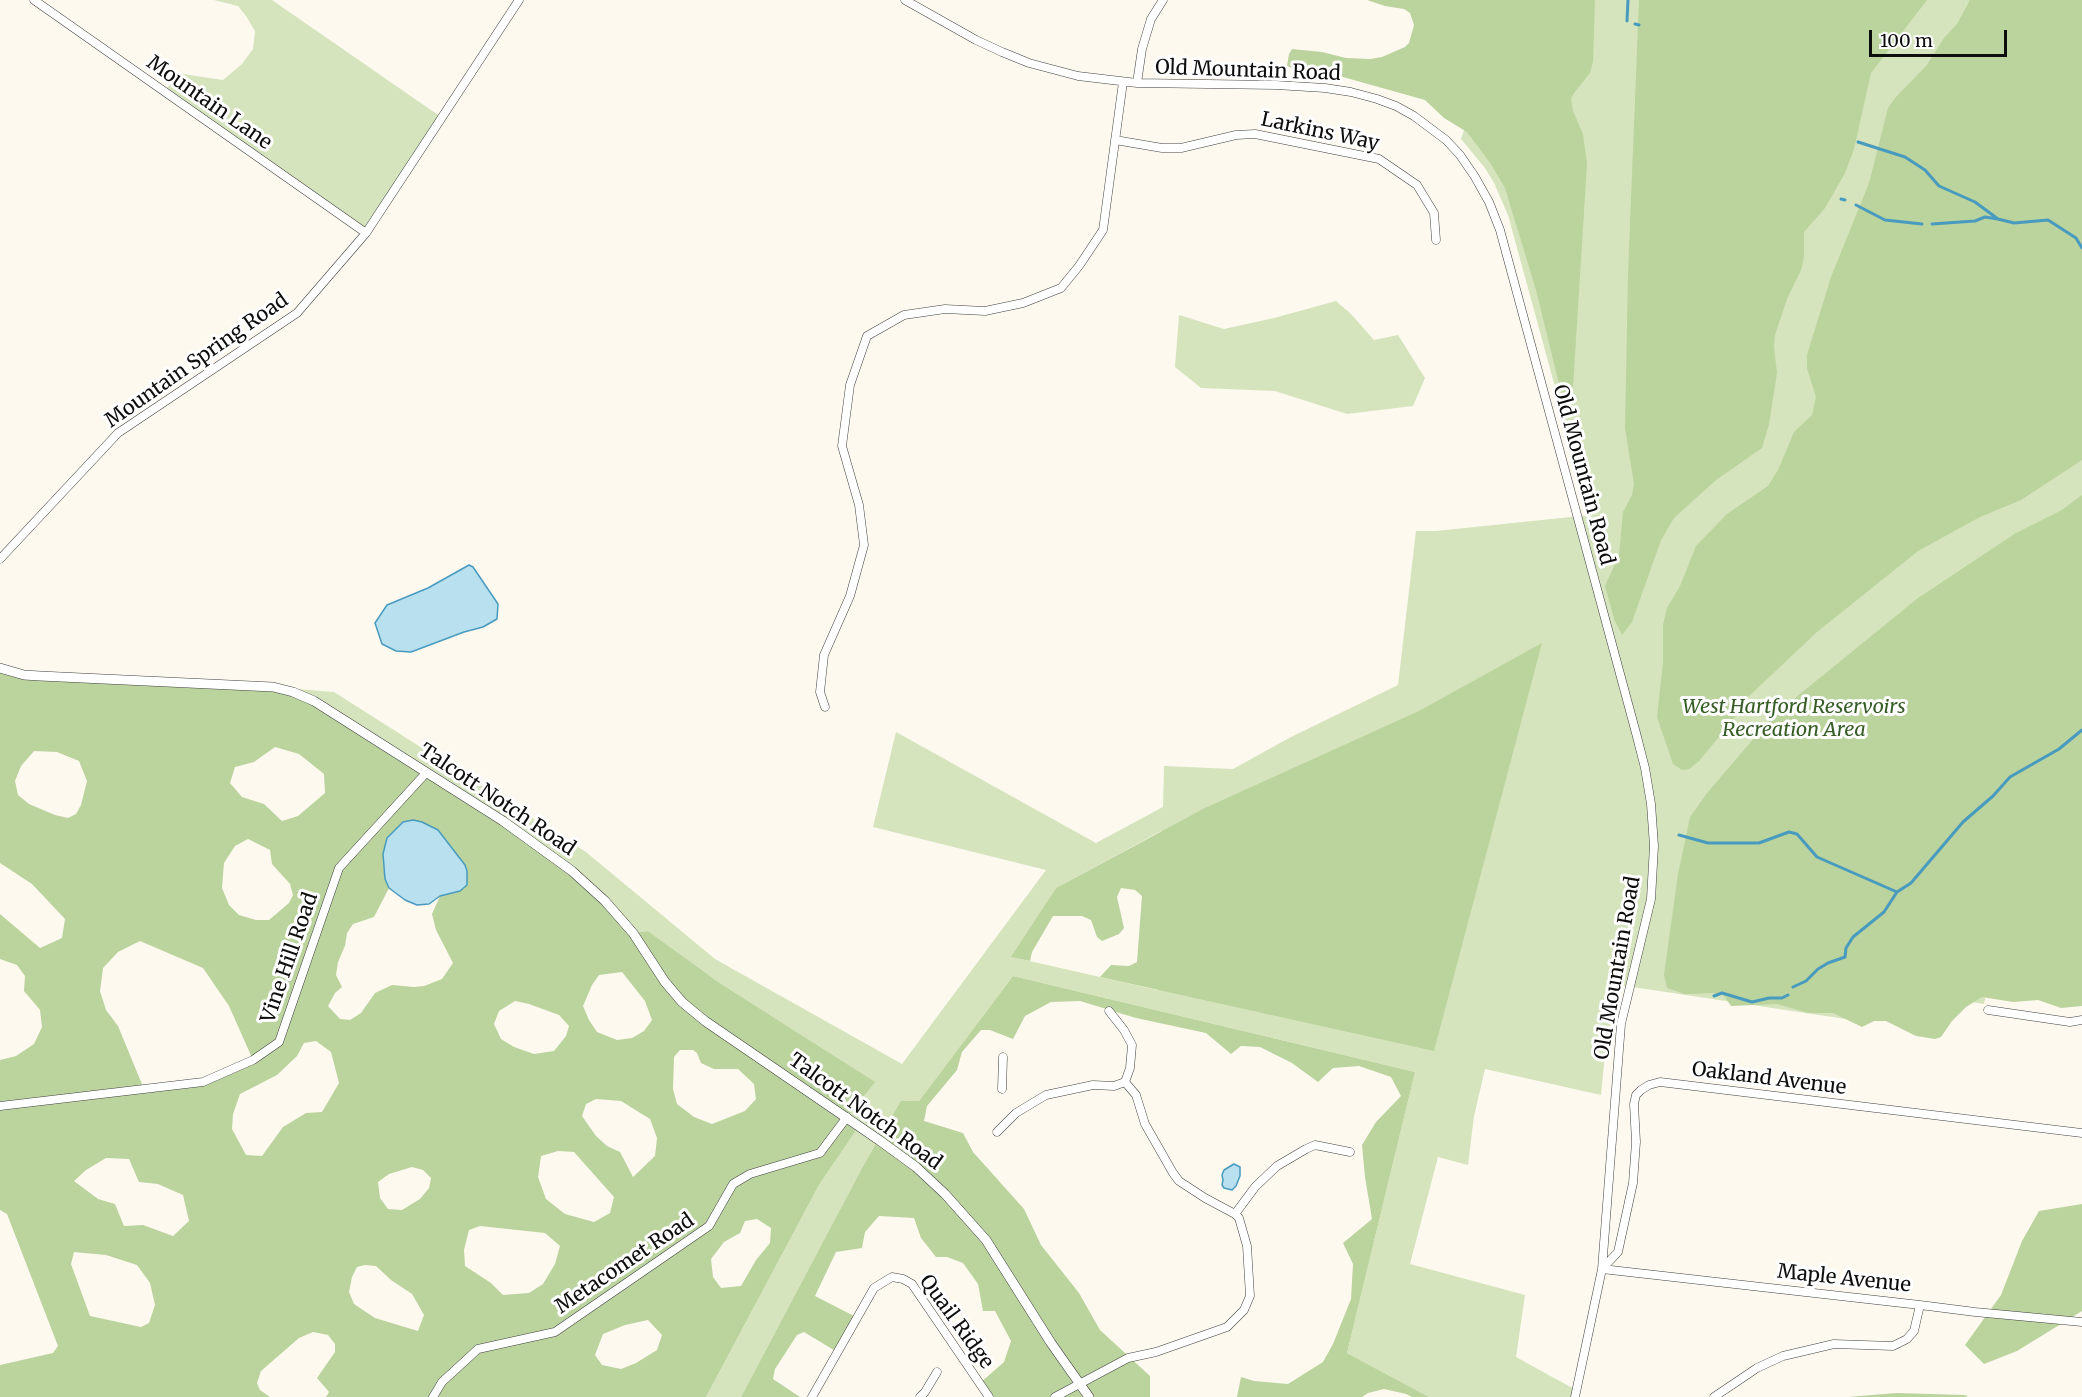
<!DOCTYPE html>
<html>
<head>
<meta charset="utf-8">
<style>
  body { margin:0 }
  #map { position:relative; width:2082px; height:1397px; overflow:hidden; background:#fdf9ef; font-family:Merriweather,serif }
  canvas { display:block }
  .scale { position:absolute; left:1869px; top:30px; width:138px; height:27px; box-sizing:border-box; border:3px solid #0d0d0d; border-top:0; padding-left:8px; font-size:18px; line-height:21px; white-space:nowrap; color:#0d0d0d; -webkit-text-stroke:4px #fff; paint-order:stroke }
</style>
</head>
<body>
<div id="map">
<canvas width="2082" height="1397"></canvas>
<div class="scale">100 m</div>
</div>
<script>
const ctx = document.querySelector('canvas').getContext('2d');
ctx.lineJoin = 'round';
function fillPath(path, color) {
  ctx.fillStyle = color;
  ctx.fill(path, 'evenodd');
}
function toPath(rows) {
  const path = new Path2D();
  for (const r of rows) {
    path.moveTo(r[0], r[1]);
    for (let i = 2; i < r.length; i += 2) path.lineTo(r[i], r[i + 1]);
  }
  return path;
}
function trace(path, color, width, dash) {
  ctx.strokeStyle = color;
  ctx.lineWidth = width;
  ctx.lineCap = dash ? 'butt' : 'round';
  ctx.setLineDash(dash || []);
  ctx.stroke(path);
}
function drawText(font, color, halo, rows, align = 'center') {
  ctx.font = font + ' Merriweather,serif';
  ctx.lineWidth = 6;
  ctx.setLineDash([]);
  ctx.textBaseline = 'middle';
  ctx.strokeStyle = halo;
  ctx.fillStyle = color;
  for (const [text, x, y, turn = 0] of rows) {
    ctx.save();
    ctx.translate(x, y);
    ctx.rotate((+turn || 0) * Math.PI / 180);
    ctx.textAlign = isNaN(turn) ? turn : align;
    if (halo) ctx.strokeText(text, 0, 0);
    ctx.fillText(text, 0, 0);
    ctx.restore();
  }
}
fillPath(toPath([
  [214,0,272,0,441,117,366,233,163,91,183,74,223,80,242,64,253,49,255,31,246,16,238,6],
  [1508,0,2082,0,2082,1003,1986,994,1984,1004,1952,999,1859,1021,1619,985,1605,1054,1601,1095,1485,1069,1474,1116,1468,1165,1438,1157,1410,1264,1525,1295,1516,1357,1576,1390,1575,1397,1429,1397,1347,1353,1415,1072,1013,976,919,1101,879,1140,862,1168,741,1397,706,1397,819,1185,859,1126,724,986,648,931,633,933,273,687,334,692,586,852,715,959,902,1064,1046,870,873,827,896,732,1096,843,1163,807,1164,766,1233,769,1291,737,1398,685,1416,531,1436,531,1590,515,1508,215,1494,183,1485,168,1461,139],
  [1161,831,1157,990,1012,957,1056,888],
  [1336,301,1351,314,1374,340,1398,335,1425,378,1413,406,1347,414,1275,391,1201,388,1175,367,1179,315,1224,329,1274,318]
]), '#d5e4bc');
fillPath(toPath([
  [1367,0,1595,0,1593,61,1590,73,1574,93,1571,99,1573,111,1583,134,1587,164,1573,387,1570,395,1564,394,1560,388,1536,290,1505,188,1491,164,1467,132,1444,118,1425,100,1325,72,1299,70,1287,66,1289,54,1292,49,1322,52,1346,58,1370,59,1382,57,1405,47,1409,43,1414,25,1410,13,1404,9,1385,6],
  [1639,0,1927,0,1871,73,1854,149,1845,173,1825,208,1804,232,1804,257,1801,270,1787,299,1775,335,1774,347,1777,373,1769,424,1762,448,1716,480,1674,518,1661,540,1632,622,1622,635,1614,619,1605,586,1619,555,1623,512,1632,495,1634,484,1625,428,1628,274],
  [1970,0,2082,0,2082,460,2021,500,1980,517,1918,551,1817,632,1747,698,1733,720,1699,761,1689,769,1682,770,1673,764,1657,717,1663,662,1663,625,1667,608,1680,586,1696,546,1727,514,1768,486,1778,470,1794,432,1812,415,1816,397,1807,368,1807,355,1831,277,1869,183,1888,108,1896,97,1927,65,1944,38,1957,24],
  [2082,495,2082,1006,2061,1008,2038,1000,2013,1002,1982,997,1966,1007,1952,1021,1941,1037,1935,1039,1916,1036,1886,1021,1874,1021,1862,1027,1833,1013,1808,1013,1777,1004,1731,1006,1724,996,1718,993,1685,994,1667,988,1664,975,1678,874,1690,817,1708,792,1773,716,1918,598,2016,533,2062,510],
  [1542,643,1434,1051,1100,977,1111,965,1129,966,1137,962,1142,896,1135,890,1121,888,1117,897,1124,928,1119,934,1102,941,1097,937,1091,920,1082,916,1053,916,1032,952,1030,961,1011,957,1056,888,1205,808,1419,711],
  [0,668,11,672,293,692,539,846,633,933,648,931,724,986,875,1082,847,1117,859,1126,819,1185,706,1397,326,1397,329,1392,317,1378,335,1352,335,1344,328,1335,313,1332,299,1338,261,1371,257,1383,260,1390,270,1397,0,1397,0,1365,53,1353,58,1346,7,1214,0,1210,0,1060,16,1056,34,1044,42,1027,40,1010,24,991,25,976,17,965,0,959,0,914,40,948,62,938,65,919,32,884,0,863],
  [275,747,299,754,324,774,325,793,298,816,282,821,264,804,242,797,230,783,235,767,254,762],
  [34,751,57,752,79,761,87,781,81,805,76,814,68,818,55,815,29,804,18,795,15,781,21,766],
  [413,820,422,822,438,830,465,865,460,891,440,896,432,914,436,930,453,963,442,979,424,986,414,987,392,985,375,993,361,1013,350,1020,340,1019,328,1006,335,993,342,987,336,975,338,962,345,946,347,933,353,924,374,917,389,888,385,879,383,854,387,838,403,822],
  [248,839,270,850,272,864,290,884,293,895,289,903,269,920,256,920,239,915,229,905,222,888,224,863,235,846],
  [140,941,203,968,229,1006,253,1060,203,1082,144,1089,118,1026,106,1010,100,991,103,968,118,952],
  [622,972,645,1001,652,1020,644,1031,632,1038,617,1040,597,1032,589,1020,583,1006,592,985,599,975],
  [515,1001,529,1004,559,1015,569,1026,566,1036,554,1051,534,1054,514,1047,501,1039,494,1024,499,1011],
  [316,1041,331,1052,339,1083,332,1095,322,1112,306,1113,283,1127,262,1156,246,1155,232,1129,233,1114,240,1094,277,1075,297,1056,304,1043],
  [680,1050,693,1050,697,1053,701,1063,714,1069,738,1069,754,1084,756,1099,745,1111,712,1124,694,1117,677,1104,673,1089,674,1057],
  [596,1099,621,1101,650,1119,657,1138,655,1156,633,1177,620,1152,607,1146,596,1136,582,1116,586,1104],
  [558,1151,574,1152,614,1197,610,1213,594,1222,565,1214,546,1199,538,1177,541,1156],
  [106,1158,129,1159,139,1182,158,1184,183,1195,189,1221,173,1236,143,1225,124,1226,115,1204,98,1199,74,1181,86,1170],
  [412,1167,423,1170,431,1178,429,1188,420,1199,402,1210,388,1209,380,1198,378,1182,389,1174],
  [757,1219,771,1228,770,1243,756,1260,741,1286,721,1288,713,1277,711,1259,724,1242,740,1233,745,1221],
  [480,1226,545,1233,560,1246,555,1264,543,1284,529,1293,503,1295,491,1283,465,1266,464,1250,469,1230],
  [74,1252,106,1255,137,1265,150,1283,155,1305,149,1323,141,1327,90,1316,71,1264],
  [365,1265,376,1266,391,1280,412,1294,424,1315,418,1331,375,1318,354,1304,349,1292,352,1277,357,1267],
  [648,1320,662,1335,657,1350,636,1363,621,1369,602,1365,595,1355,603,1334,625,1325],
  [1013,976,1415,1072,1347,1353,1429,1397,1412,1397,1406,1394,1384,1389,1368,1393,1362,1397,1237,1397,1241,1377,1254,1381,1288,1384,1323,1362,1333,1344,1351,1299,1353,1264,1343,1243,1372,1219,1365,1177,1362,1145,1376,1122,1401,1096,1391,1077,1359,1066,1333,1068,1318,1082,1292,1063,1260,1047,1241,1046,1231,1054,1206,1033,1136,1018,1080,1001,1051,1002,1025,1016,1013,1039,990,1030,981,1030,962,1052,957,1070,927,1106,924,1121,963,1133,973,1152,1024,1209,1041,1245,1079,1293,1100,1330,1150,1376,1150,1397,989,1397,980,1383,1004,1362,1011,1341,995,1311,983,1311,978,1284,963,1263,947,1257,936,1257,921,1238,914,1218,879,1216,865,1232,862,1248,836,1252,815,1296,856,1317,837,1352,804,1332,797,1335,775,1369,773,1379,800,1397,741,1397,862,1168,901,1101,919,1101],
  [2082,1204,2082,1311,2017,1351,1984,1364,1965,1345,2001,1295,2022,1241,2039,1211],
  [1896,1393,1965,1395,1968,1397,1848,1397]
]), '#bbd39d');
const water = toPath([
  [469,565,473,567,498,604,497,619,483,627,464,632,411,652,396,651,382,644,375,623,387,605,428,588,469,565],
  [413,820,422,822,438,830,465,865,467,871,467,885,460,891,440,896,429,904,417,905,405,900,389,888,385,879,383,854,387,838,403,822,413,820],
  [1234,1164,1240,1167,1240,1176,1236,1186,1232,1190,1224,1188,1222,1185,1223,1180,1222,1175,1224,1170,1234,1164]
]);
fillPath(water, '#b9e0ef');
trace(water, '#489bbe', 1.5);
trace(toPath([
  [1627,21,1628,0],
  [1635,24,1639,25],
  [1858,142,1905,157,1925,170,1939,186,1975,202,1998,219,2014,223,2048,220,2076,238,2082,248],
  [1841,199,1845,200],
  [1856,205,1885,220,1922,224],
  [1932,224,1975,221,1985,217,1998,219],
  [1679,835,1708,843,1759,843,1789,832,1797,834,1817,857,1897,892],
  [1793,987,1806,981,1818,969,1828,963,1845,957,1846,948,1853,937,1884,912,1897,892,1911,883,1963,822,1993,796,2010,777,2059,749,2082,730],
  [1714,996,1722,993,1752,1002,1769,998,1782,998,1788,995]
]), '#489bbe', 3);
const minor = toPath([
  [34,0,366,233],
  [905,0,976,40,1002,52,1029,63,1078,76,1137,83,1276,85,1325,88,1351,92,1377,99,1396,106,1414,116,1446,140,1460,155,1475,177,1489,202,1500,230,1636,733,1645,768,1651,804,1654,846,1651,899,1621,1024,1602,1269,1575,1397],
  [1137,83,1142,49,1151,19,1163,0],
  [1115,140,1162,148,1181,148,1236,135,1255,134,1379,159,1417,185,1434,213,1436,240],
  [0,559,118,433,297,313,366,233,519,0],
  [825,707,820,692,824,655,850,596,864,545,859,505,842,446,850,385,867,336,904,315,945,309,985,311,1023,303,1061,288,1079,266,1103,230,1123,82],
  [1988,1010,2070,1022,2082,1020],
  [1109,1011,1124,1030,1132,1045,1130,1068,1125,1082],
  [1002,1089,1003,1057],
  [0,1106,203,1082,253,1060,279,1042,339,868,426,773],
  [997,1132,1016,1113,1046,1095,1093,1085,1114,1086,1125,1082],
  [1235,1214,1255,1187,1277,1166,1306,1149,1315,1145,1350,1152],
  [1602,1269,1618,1252,1633,1183,1636,1142,1634,1104,1636,1095,1641,1090,1649,1085,1660,1082,2082,1133],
  [1602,1269,1920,1305,1975,1312,2082,1322],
  [433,1397,442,1382,478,1349,555,1332,709,1226,733,1184,750,1174,820,1153,847,1117],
  [812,1397,874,1288,892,1277,903,1279,912,1284,989,1397],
  [920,1397,925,1392,937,1372],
  [1055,1397,1128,1358,1156,1352,1227,1327,1244,1310,1250,1296,1247,1246,1239,1218,1235,1214,1205,1198,1179,1181,1173,1173,1145,1124,1136,1095,1125,1082],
  [1714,1397,1757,1368,1783,1356,1834,1344,1893,1346,1907,1339,1914,1331,1920,1305]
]);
const tertiary = toPath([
  [0,668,24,675,40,676,273,687,293,692,314,701,503,821,572,871,605,901,633,933,665,982,682,1002,705,1021,879,1140,916,1167,945,1194,986,1240,1051,1343,1089,1397]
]);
trace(minor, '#404040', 9);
trace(tertiary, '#404040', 10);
trace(minor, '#fff', 8);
trace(tertiary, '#fff', 9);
drawText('20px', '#0d0d0d', '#fff', [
  ["Old Mountain Road",1248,71,2],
  ["Mountain Lane",209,103,35],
  ["Larkins Way",1320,132,12],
  ["Mountain Spring Road",197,361,-35],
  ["Old Mountain Road",1583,475,75],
  ["Talcott Notch Road",497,800,34],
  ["Vine Hill Road",290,958,-71],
  ["Old Mountain Road",1618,968,-80],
  ["Oakland Avenue",1769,1079,7],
  ["Talcott Notch Road",865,1112,36],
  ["Metacomet Road",625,1264,-34],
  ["Maple Avenue",1844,1279,6],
  ["Quail Ridge",956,1322,54]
]);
drawText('italic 20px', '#365d25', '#fff', [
  ["West Hartford Reservoirs",1794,707],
  ["Recreation Area",1794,730]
]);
</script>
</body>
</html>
